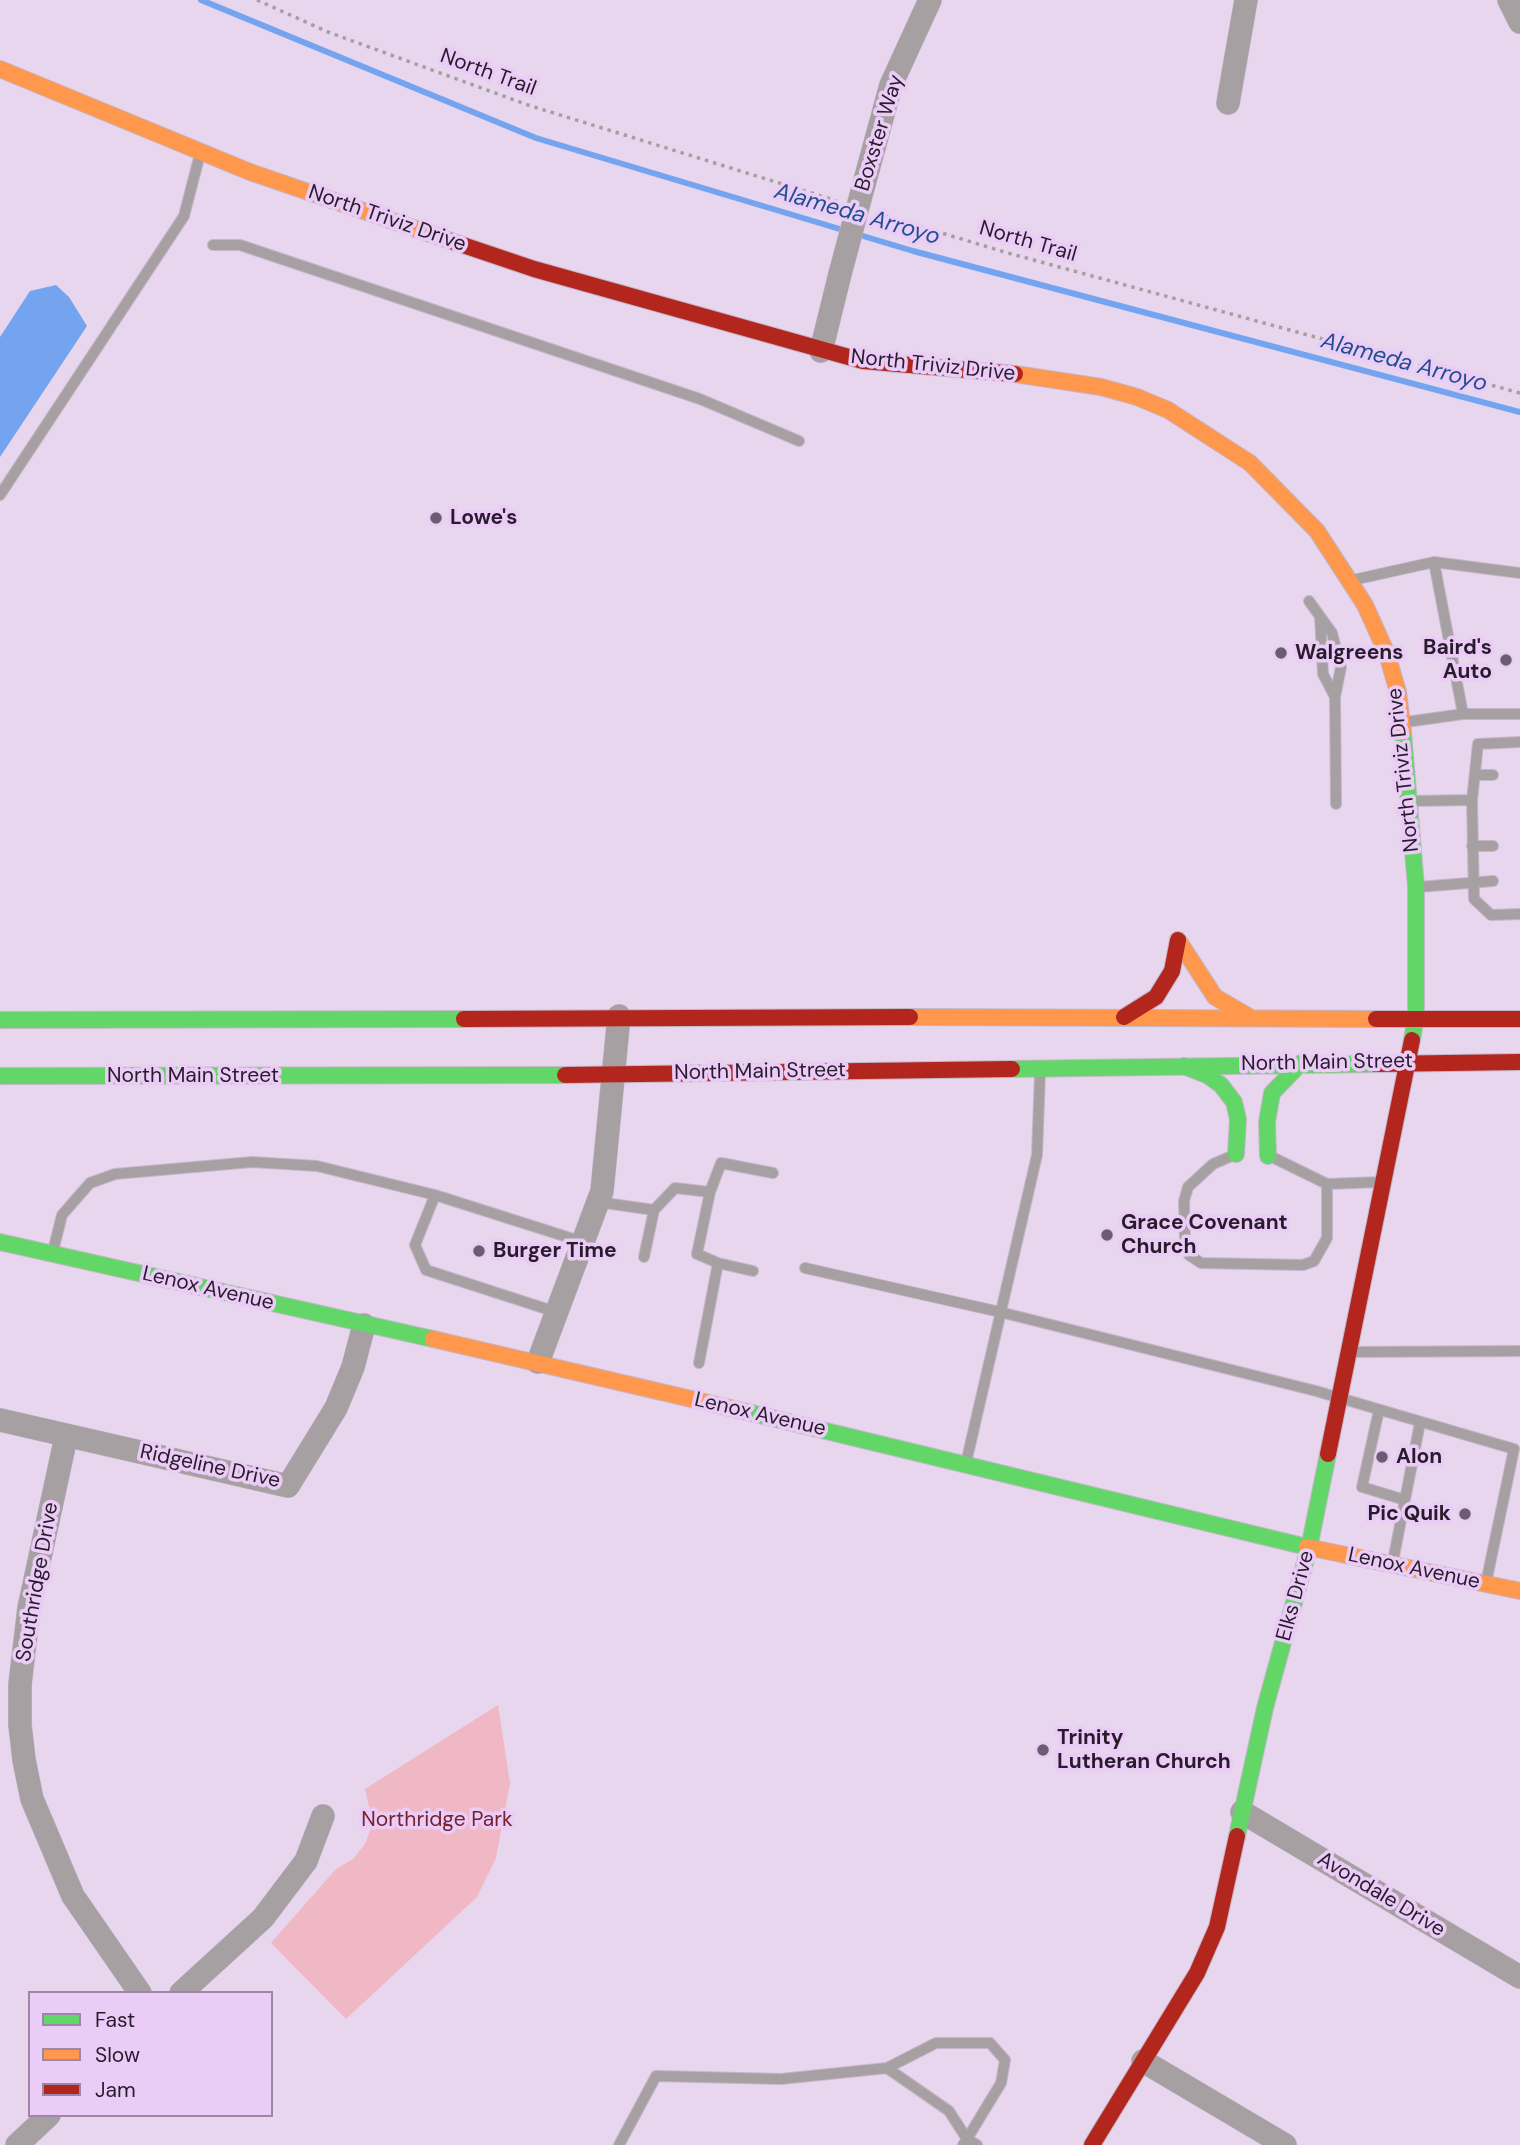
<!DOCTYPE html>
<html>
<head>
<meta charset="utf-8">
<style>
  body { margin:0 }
  #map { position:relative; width:1520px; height:2145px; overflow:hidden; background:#e7d6ed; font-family:"DM Sans",sans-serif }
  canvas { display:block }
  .legend { position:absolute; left:28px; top:1991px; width:245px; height:126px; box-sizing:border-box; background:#ebccf7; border:2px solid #9d86a6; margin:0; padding:9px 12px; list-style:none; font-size:21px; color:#281c2c }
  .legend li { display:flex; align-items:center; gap:14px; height:35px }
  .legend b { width:35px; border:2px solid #9d86a6 }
</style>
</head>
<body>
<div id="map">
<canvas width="1520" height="2145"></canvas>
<ul class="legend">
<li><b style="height:9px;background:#63d668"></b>Fast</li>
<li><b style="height:9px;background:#ff974d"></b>Slow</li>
<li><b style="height:9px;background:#b3261e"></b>Jam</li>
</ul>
</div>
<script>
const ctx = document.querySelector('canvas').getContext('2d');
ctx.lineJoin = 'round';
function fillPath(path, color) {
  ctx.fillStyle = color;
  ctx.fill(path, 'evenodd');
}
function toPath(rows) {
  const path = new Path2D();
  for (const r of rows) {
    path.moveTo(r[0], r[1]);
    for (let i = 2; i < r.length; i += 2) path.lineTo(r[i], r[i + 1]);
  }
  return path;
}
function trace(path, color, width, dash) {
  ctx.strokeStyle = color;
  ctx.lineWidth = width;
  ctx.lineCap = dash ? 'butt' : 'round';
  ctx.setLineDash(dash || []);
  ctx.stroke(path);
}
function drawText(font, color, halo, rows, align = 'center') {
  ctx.font = font + ' "DM Sans",sans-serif';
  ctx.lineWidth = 7;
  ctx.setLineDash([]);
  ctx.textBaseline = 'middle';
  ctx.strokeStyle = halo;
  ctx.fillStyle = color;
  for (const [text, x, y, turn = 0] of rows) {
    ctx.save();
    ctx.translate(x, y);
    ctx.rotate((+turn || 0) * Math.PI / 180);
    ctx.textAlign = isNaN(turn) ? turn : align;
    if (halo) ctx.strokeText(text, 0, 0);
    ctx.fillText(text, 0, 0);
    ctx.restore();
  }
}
fillPath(toPath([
  [498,1705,510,1783,496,1858,477,1897,346,2019,271,1943,336,1869,353,1859,365,1844,373,1823,365,1789]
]), '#f0b7c4');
fillPath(toPath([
  [56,285,69,297,87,326,0,457,0,337,30,291]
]), '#74a4f0');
trace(toPath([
  [201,0,536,138,913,251,1520,412]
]), '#74a4f0', 6);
const lane = toPath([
  [213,245,240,245,700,399,799,441],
  [0,495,184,216,200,154],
  [1434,562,1520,573],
  [1353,580,1434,562,1463,714,1406,722],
  [1309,601,1332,633,1341,667,1335,697,1336,804],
  [1320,617,1323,674,1335,697],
  [1463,714,1520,714],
  [1520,742,1478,744,1472,800,1474,899,1491,915,1520,914],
  [1475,775,1493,775],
  [1414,801,1472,800],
  [1472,846,1493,846],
  [1419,887,1493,881],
  [1234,1155,1213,1164,1188,1187,1184,1201,1185,1239,1189,1255,1201,1263,1303,1265,1314,1261,1327,1238,1327,1184],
  [1274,1158,1327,1184,1381,1182],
  [710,1192,721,1163,773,1173],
  [435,1195,415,1245,426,1270,556,1312],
  [598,1202,654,1210,675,1188,710,1192,697,1254,718,1263,699,1363],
  [53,1251,62,1215,90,1183,115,1174,252,1162,317,1166,435,1195,583,1242],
  [644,1257,654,1210],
  [718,1263,753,1271],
  [805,1268,1000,1312,1316,1391,1514,1449,1486,1583],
  [1351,1352,1520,1351],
  [1379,1410,1362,1487,1405,1500],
  [966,1463,1037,1155,1040,1074],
  [1393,1561,1420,1423],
  [619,2145,656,2076,781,2079,887,2068,949,2111,967,2139,1001,2083,1005,2060,990,2043,936,2043,887,2068],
  [963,2145,967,2139,977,2145]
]);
const street = toPath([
  [1509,0,1520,22],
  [1228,103,1246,0],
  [864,184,891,85,930,0],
  [821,351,840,274],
  [538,1362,602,1191,619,1016],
  [0,1420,288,1486,336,1408,353,1367,364,1325],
  [66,1437,29,1608,20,1684,20,1725,24,1760,32,1799,73,1896,140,1993],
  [1242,1812,1520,1977],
  [181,1993,263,1918,306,1861,323,1816],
  [1143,2061,1285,2145],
  [17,2145,49,2115]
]);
const fast = toPath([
  [1403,732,1416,887,1416,1016,1412,1040],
  [0,1020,464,1019],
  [1184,1066,1207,1075,1221,1085,1234,1102,1238,1119,1236,1154],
  [1012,1069,1376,1064],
  [0,1076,565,1075],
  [1268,1156,1267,1122,1272,1093,1301,1063],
  [0,1242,433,1339],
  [743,1411,1307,1547],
  [1237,1836,1265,1708,1309,1548,1328,1454]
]);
const slow = toPath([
  [0,69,250,172,451,241],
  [1015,374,1101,387,1137,397,1168,410,1250,463,1317,531,1365,605,1387,654,1398,692,1403,732],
  [1178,940,1215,997,1248,1016],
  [910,1017,1376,1019],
  [433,1339,743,1411],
  [1307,1547,1520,1591]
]);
const jam = toPath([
  [451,241,534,269,863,361,1015,374],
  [1124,1017,1156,997,1172,971,1178,940],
  [464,1019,910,1017],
  [1376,1019,1520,1019],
  [1376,1064,1520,1062],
  [565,1075,1012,1069],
  [1328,1454,1412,1040],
  [1092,2145,1197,1973,1217,1927,1237,1836]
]);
trace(lane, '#c4b6c9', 12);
trace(street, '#c4b6c9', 24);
trace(fast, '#c4b6c9', 18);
trace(slow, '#c4b6c9', 18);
trace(jam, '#c4b6c9', 18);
trace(toPath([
  [257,0,328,32,528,105,837,201],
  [878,214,1008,253,1520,393]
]), '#a69fa2', 3.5, [3.5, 5]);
trace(lane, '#a7a0a2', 10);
trace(street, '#a7a0a2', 23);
trace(fast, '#63d668', 16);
trace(slow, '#ff974d', 16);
trace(jam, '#b3261e', 16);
const streetBridge = toPath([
  [840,274,864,184]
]);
trace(streetBridge, '#c4b6c9', 24, []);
trace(streetBridge, '#a7a0a2', 23);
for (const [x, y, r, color] of [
  [436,518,7,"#6b5d70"],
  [1281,653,7,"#6b5d70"],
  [1506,660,7,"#6b5d70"],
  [1107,1235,7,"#6b5d70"],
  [479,1251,7,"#6b5d70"],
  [1382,1457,7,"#6b5d70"],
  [1465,1514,7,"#6b5d70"],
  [1043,1750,7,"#6b5d70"]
]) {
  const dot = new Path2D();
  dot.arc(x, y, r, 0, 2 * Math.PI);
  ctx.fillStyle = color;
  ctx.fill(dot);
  trace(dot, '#ebccf7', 2.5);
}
drawText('21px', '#281c2c', '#ebccf7', [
  ["North Trail",488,73,20],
  ["Boxster Way",880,133,-73],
  ["North Triviz Drive",387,219,19],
  ["North Trail",1028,242,16],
  ["North Triviz Drive",933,366,6],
  ["North Triviz Drive",1404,770,-96],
  ["North Main Street",1327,1063,-1],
  ["North Main Street",760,1072,-1],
  ["North Main Street",193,1076],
  ["Lenox Avenue",208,1289,13],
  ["Lenox Avenue",760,1415,13],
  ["Ridgeline Drive",210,1467,12],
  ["Lenox Avenue",1414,1569,12],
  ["Southridge Drive",38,1582,-80],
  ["Elks Drive",1296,1596,-75],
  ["Avondale Drive",1381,1895,31]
]);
drawText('bold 21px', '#281c2c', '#ebccf7', [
  ["Lowe's",450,518],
  ["Baird's",1492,648,"right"],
  ["Auto",1492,672,"right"],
  ["Walgreens",1295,653],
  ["Grace Covenant",1121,1223],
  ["Church",1121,1247],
  ["Burger Time",493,1251],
  ["Alon",1396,1457],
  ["Pic Quik",1451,1514,"right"],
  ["Trinity",1057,1738],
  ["Lutheran Church",1057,1762]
], 'left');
drawText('21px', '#76212d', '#ebccf7', [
  ["Northridge Park",437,1820]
]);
drawText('italic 23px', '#1f4f90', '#ebccf7', [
  ["Alameda Arroyo",857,215,16],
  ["Alameda Arroyo",1404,363,15]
]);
</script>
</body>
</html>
